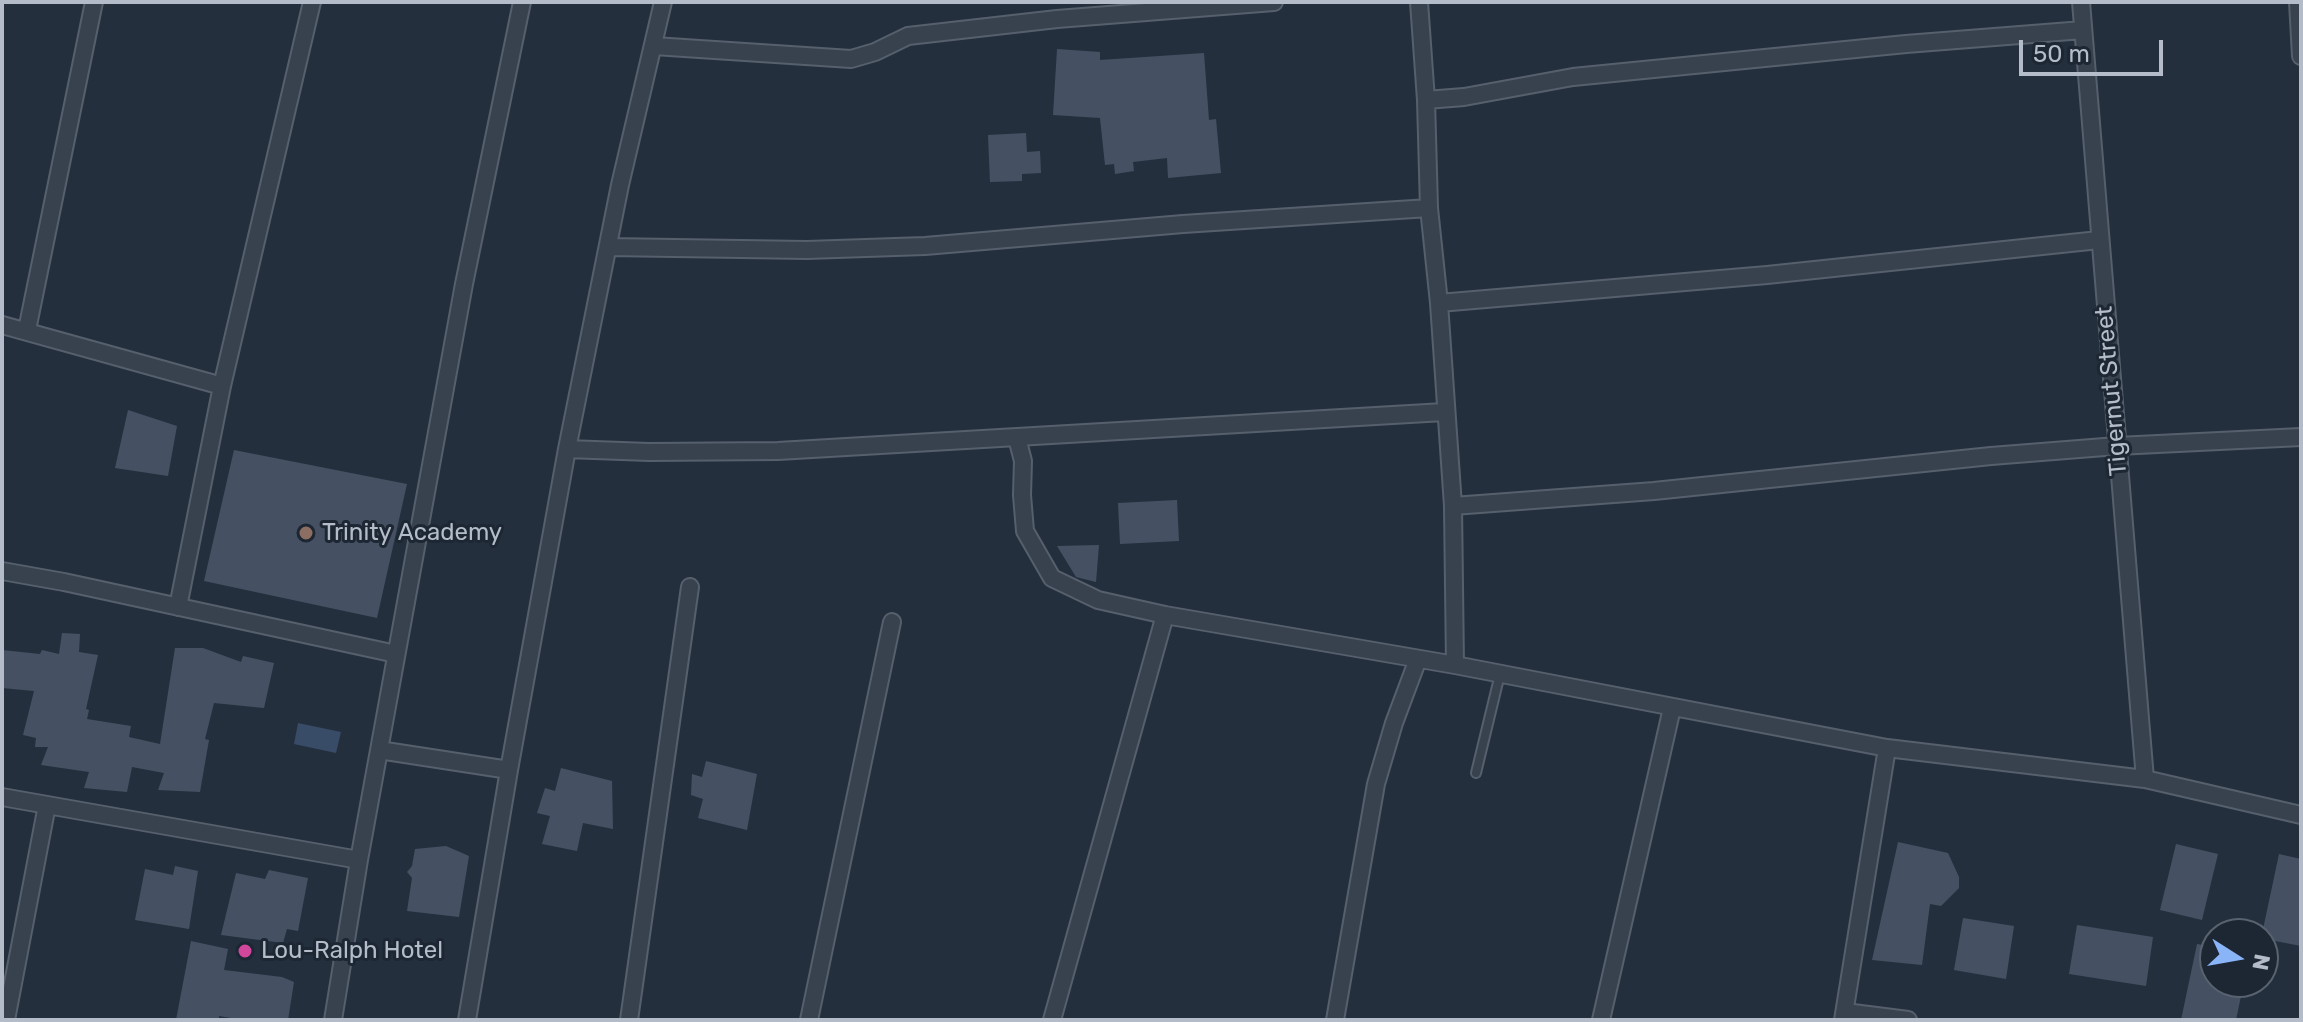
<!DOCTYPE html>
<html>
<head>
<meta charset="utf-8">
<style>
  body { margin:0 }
  #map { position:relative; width:2303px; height:1022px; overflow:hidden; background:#242f3e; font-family:Rubik,sans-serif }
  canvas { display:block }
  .frame { position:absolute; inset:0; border:4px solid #b4bcc9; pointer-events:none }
  .north { position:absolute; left:2199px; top:918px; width:80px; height:80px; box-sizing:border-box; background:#1d2633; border:2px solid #59626f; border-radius:50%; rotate:101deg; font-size:22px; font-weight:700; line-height:32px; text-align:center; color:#b4bcc9 }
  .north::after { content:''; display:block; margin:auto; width:28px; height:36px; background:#8ab4f8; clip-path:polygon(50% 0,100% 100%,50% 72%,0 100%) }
  .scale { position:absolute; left:2019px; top:40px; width:144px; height:36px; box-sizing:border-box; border:4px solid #b4bcc9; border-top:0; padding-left:10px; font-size:24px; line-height:28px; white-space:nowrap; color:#b4bcc9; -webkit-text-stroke:6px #1d2633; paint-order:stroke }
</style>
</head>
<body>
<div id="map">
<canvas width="2303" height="1022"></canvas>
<div class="frame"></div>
<div class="north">N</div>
<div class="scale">50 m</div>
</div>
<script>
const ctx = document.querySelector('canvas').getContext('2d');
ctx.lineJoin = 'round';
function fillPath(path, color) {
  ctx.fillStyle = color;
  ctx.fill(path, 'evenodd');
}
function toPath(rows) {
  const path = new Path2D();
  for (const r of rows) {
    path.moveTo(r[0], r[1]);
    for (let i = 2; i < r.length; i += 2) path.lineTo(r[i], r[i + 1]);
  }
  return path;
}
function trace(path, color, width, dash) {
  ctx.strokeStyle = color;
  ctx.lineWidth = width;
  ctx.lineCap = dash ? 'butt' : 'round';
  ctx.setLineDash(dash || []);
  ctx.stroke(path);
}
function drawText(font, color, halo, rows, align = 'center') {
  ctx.font = font + ' Rubik,sans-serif';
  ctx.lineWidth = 6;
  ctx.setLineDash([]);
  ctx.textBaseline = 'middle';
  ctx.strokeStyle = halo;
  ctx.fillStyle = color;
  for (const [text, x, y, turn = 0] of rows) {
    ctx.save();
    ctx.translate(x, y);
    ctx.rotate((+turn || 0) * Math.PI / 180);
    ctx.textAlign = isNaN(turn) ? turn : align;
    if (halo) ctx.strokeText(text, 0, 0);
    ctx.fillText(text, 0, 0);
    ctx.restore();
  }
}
fillPath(toPath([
  [298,723,341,732,336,753,294,744]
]), '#394c67');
fillPath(toPath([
  [1057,49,1100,52,1100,60,1204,53,1209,120,1216,119,1221,173,1168,178,1167,158,1133,162,1134,171,1115,174,1114,164,1105,165,1100,118,1053,115],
  [1026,133,1027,152,1040,151,1041,173,1022,174,1022,181,990,182,988,135],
  [128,410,177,426,168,476,115,468],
  [234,450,407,484,377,618,204,581],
  [1177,500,1179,541,1120,544,1118,503],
  [1099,545,1096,582,1076,577,1057,546],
  [62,633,80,634,79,652,98,655,86,709,89,710,87,719,131,726,129,737,160,744,175,648,203,648,241,662,243,656,274,663,264,708,214,703,205,739,209,740,200,792,158,790,164,773,132,767,127,792,84,788,89,772,41,765,48,747,35,747,36,738,23,735,34,691,2,688,2,650,40,654,42,650,59,654],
  [706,761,757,774,747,830,698,818,703,799,691,795,692,774,702,777],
  [561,768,612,781,613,829,583,823,577,851,542,844,550,816,537,813,545,788,555,791],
  [1898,842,1948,853,1959,877,1959,888,1941,906,1930,904,1922,965,1872,960],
  [2176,844,2218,854,2202,920,2160,910],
  [446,846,469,856,459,917,407,911,412,878,407,872,412,866,415,849],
  [2279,854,2301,859,2301,946,2265,939,2266,934,2262,934],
  [175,866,198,871,189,929,135,920,145,869,173,875],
  [269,870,308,878,298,931,287,929,283,943,221,935,236,873,265,879],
  [1963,918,2014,926,2006,979,1954,970],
  [2077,925,2153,937,2146,986,2069,974],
  [191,941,228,949,224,970,282,977,294,982,288,1020,243,1020,219,1016,219,1020,176,1020],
  [2197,944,2215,947,2215,982,2244,982,2236,1020,2181,1020]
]), '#455162');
const lane = toPath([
  [1476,773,1500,674]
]);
const street = toPath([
  [1419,2,1426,100,1429,208,1439,303,1453,506,1455,665],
  [2081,2,2145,779],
  [2298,2,2301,56],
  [654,46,851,59,875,52,908,36,1057,19,1274,2],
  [1426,100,1464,97,1573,77,1906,44,2083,30],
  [608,247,807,250,925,246,1183,224,1429,208],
  [1439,303,1767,275,2099,240],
  [2,325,222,386],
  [27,330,94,2],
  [1017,438,1023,461,1022,495,1025,531,1052,578,1098,600,1165,615,1455,665,1887,748,2145,779,2301,815],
  [567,449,649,452,778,451,1444,412],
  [1453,506,1654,491,1991,456,2117,446,2301,437],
  [2,571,64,582,396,654],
  [178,607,222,386,312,2],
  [379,750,509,770],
  [2,797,359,860],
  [1845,1012,1908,1020],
  [6,1020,47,805],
  [333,1020,359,860,464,284,522,2],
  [467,1020,509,770,567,449,620,185,663,2],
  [629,1020,690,587],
  [809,1020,892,622],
  [1052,1020,1165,615],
  [1335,1020,1376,784,1394,723,1418,659],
  [1601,1020,1672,708],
  [1843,1020,1887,748]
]);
trace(lane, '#565f6c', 12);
trace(street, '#565f6c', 20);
trace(lane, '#38414e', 8);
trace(street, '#38414e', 16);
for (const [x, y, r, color] of [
  [306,533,8,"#8d6e63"],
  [245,951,8,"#d1479c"]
]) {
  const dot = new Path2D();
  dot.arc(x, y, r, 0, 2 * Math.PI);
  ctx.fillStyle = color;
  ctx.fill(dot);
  trace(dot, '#1d2633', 3);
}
drawText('24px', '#b4bcc9', '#1d2633', [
  ["Tigernut Street",2112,391,-95]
]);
drawText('24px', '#b4bcc9', '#1d2633', [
  ["Trinity Academy",322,533],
  ["Lou-Ralph Hotel",261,951]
], 'left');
</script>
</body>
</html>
